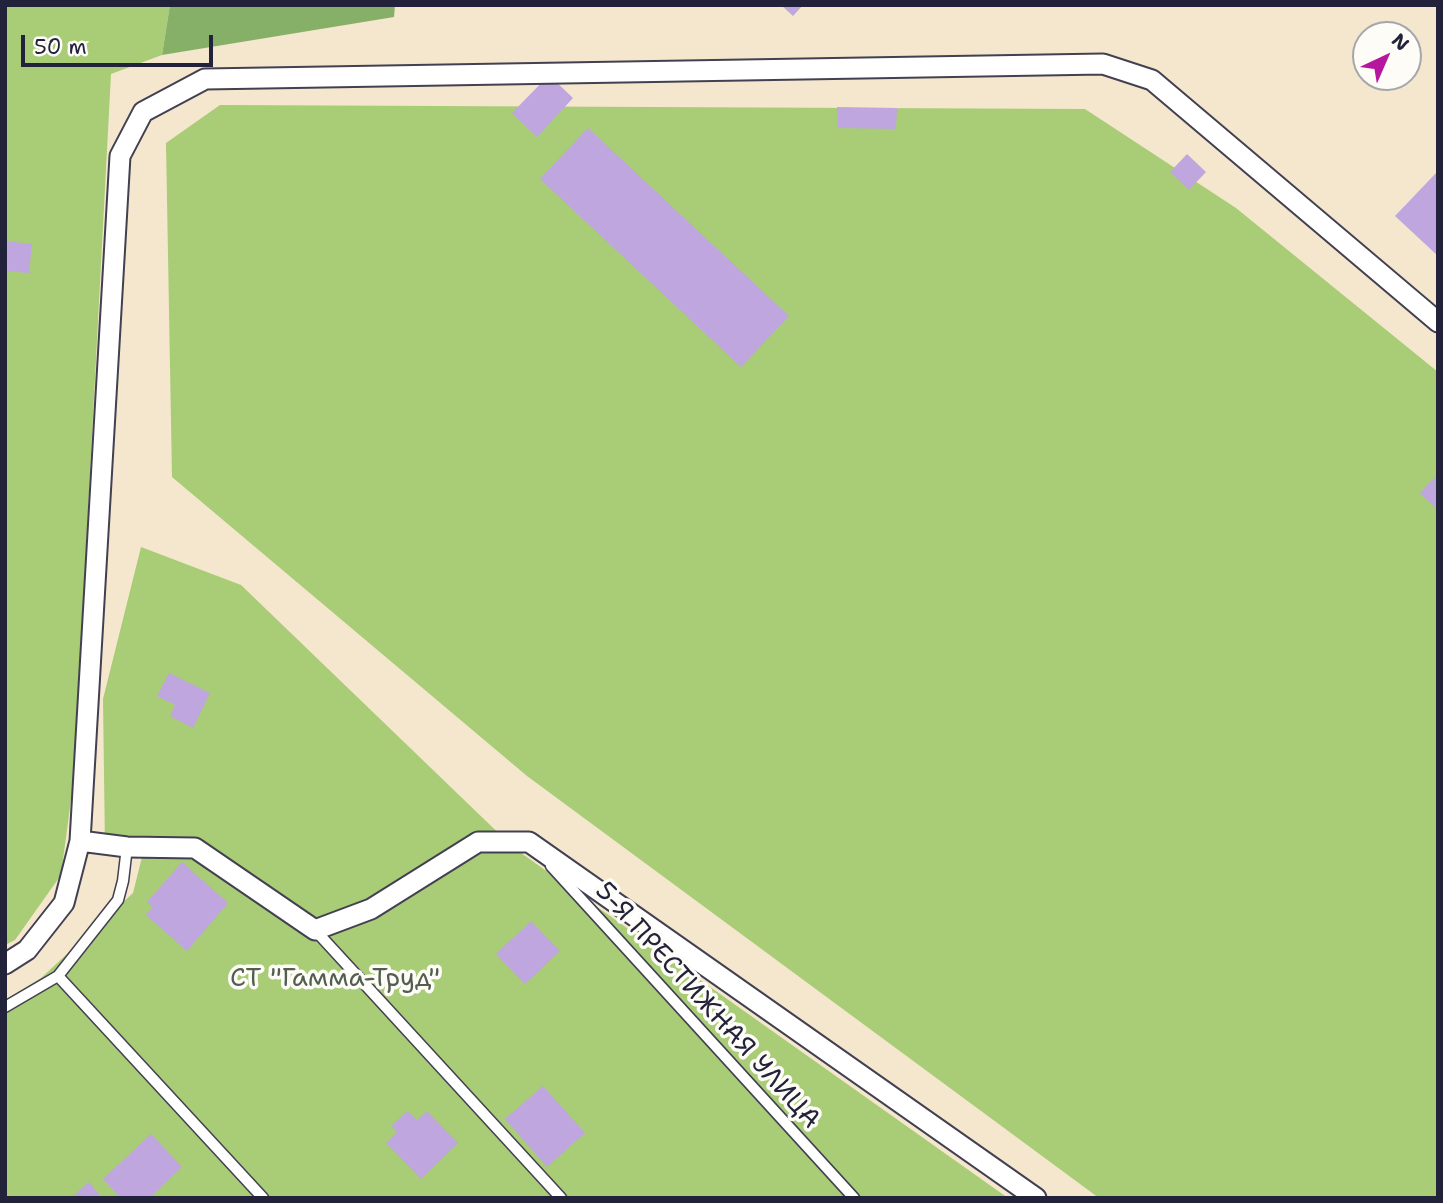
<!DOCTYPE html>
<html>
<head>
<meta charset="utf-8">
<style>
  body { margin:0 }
  #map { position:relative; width:1443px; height:1203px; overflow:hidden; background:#f4e7ce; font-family:"Shantell Sans",sans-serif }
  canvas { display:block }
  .frame { position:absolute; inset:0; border:7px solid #22223b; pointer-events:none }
  .north { position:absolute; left:1352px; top:21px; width:70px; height:70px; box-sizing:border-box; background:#fdfcf7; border:2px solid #a5a5ac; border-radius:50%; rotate:44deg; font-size:19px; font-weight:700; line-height:28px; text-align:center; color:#22223b }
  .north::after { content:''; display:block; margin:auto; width:24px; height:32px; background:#b5179e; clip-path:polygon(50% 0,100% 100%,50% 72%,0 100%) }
  .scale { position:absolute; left:21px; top:35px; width:192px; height:32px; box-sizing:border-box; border:4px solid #22223b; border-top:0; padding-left:9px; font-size:21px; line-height:24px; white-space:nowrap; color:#22223b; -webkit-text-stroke:5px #fdfcf7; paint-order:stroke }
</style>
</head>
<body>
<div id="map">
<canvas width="1443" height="1203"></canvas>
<div class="frame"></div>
<div class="north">N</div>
<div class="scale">50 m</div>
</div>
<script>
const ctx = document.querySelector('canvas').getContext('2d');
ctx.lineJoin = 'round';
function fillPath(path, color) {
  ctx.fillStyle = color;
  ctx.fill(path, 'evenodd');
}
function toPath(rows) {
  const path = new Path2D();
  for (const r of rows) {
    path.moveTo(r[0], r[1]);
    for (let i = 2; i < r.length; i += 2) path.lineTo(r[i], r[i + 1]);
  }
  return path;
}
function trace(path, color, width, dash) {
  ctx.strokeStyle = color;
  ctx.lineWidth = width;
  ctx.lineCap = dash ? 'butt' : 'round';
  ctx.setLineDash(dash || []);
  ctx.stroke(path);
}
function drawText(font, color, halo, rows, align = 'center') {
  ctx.font = font + ' "Shantell Sans",sans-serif';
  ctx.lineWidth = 7;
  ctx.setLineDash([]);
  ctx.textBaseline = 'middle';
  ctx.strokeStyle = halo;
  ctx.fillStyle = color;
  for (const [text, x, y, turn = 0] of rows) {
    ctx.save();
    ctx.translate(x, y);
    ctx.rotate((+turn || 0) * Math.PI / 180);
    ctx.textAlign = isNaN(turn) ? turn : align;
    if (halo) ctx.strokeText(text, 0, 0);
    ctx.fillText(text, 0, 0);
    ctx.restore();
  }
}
fillPath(toPath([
  [5,5,170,5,162,55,111,74,74,777,61,875,15,940,5,945],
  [220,105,1085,109,1236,208,1438,372,1438,1198,1099,1198,527,776,172,477,166,143],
  [141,547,241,585,514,848,1008,1198,5,1198,5,1000,41,978,133,893,142,857,105,849,103,699]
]), '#a9cc76');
fillPath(toPath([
  [170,5,395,5,394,17,162,55]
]), '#86b067');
fillPath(toPath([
  [781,5,803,5,793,16],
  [549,75,573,98,537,137,512,113],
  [837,107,897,108,896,129,837,128],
  [588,128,789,316,741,367,540,179],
  [1187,154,1206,172,1189,190,1170,172],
  [1436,173,1438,174,1438,256,1395,216],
  [5,241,32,244,29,273,5,271],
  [1438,474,1438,510,1420,493],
  [169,673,210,693,193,728,170,716,175,705,157,696],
  [182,862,228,903,187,951,146,915,153,907,147,902],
  [531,921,560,951,525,984,496,954],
  [543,1086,585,1133,547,1167,505,1119],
  [407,1111,417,1120,427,1111,458,1143,421,1179,386,1143,397,1132,391,1126],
  [151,1134,182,1167,150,1198,121,1198,103,1179],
  [89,1182,102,1198,71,1198]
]), '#bfa6df');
const service = toPath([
  [551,866,854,1198],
  [315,930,561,1198],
  [58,976,263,1198],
  [5,1007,58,976,118,900,123,881,127,847]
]);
const minor = toPath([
  [80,841,127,847,195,848,315,930,371,909,478,842,529,842,1036,1198],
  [5,964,27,950,64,903,80,841,120,156,143,112,205,79,1103,64,1152,80,1438,322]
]);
trace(service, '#424051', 13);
trace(minor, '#424051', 23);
trace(service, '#fff', 10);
trace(minor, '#fff', 19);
drawText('26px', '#515e50', '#fdfcf7', [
  ["СТ \"Гамма-Труд\"",335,979]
]);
drawText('26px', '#22223b', '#fdfcf7', [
  ["5-Я ПРЕСТИЖНАЯ УЛИЦА",707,1006,48]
]);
</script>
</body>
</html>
